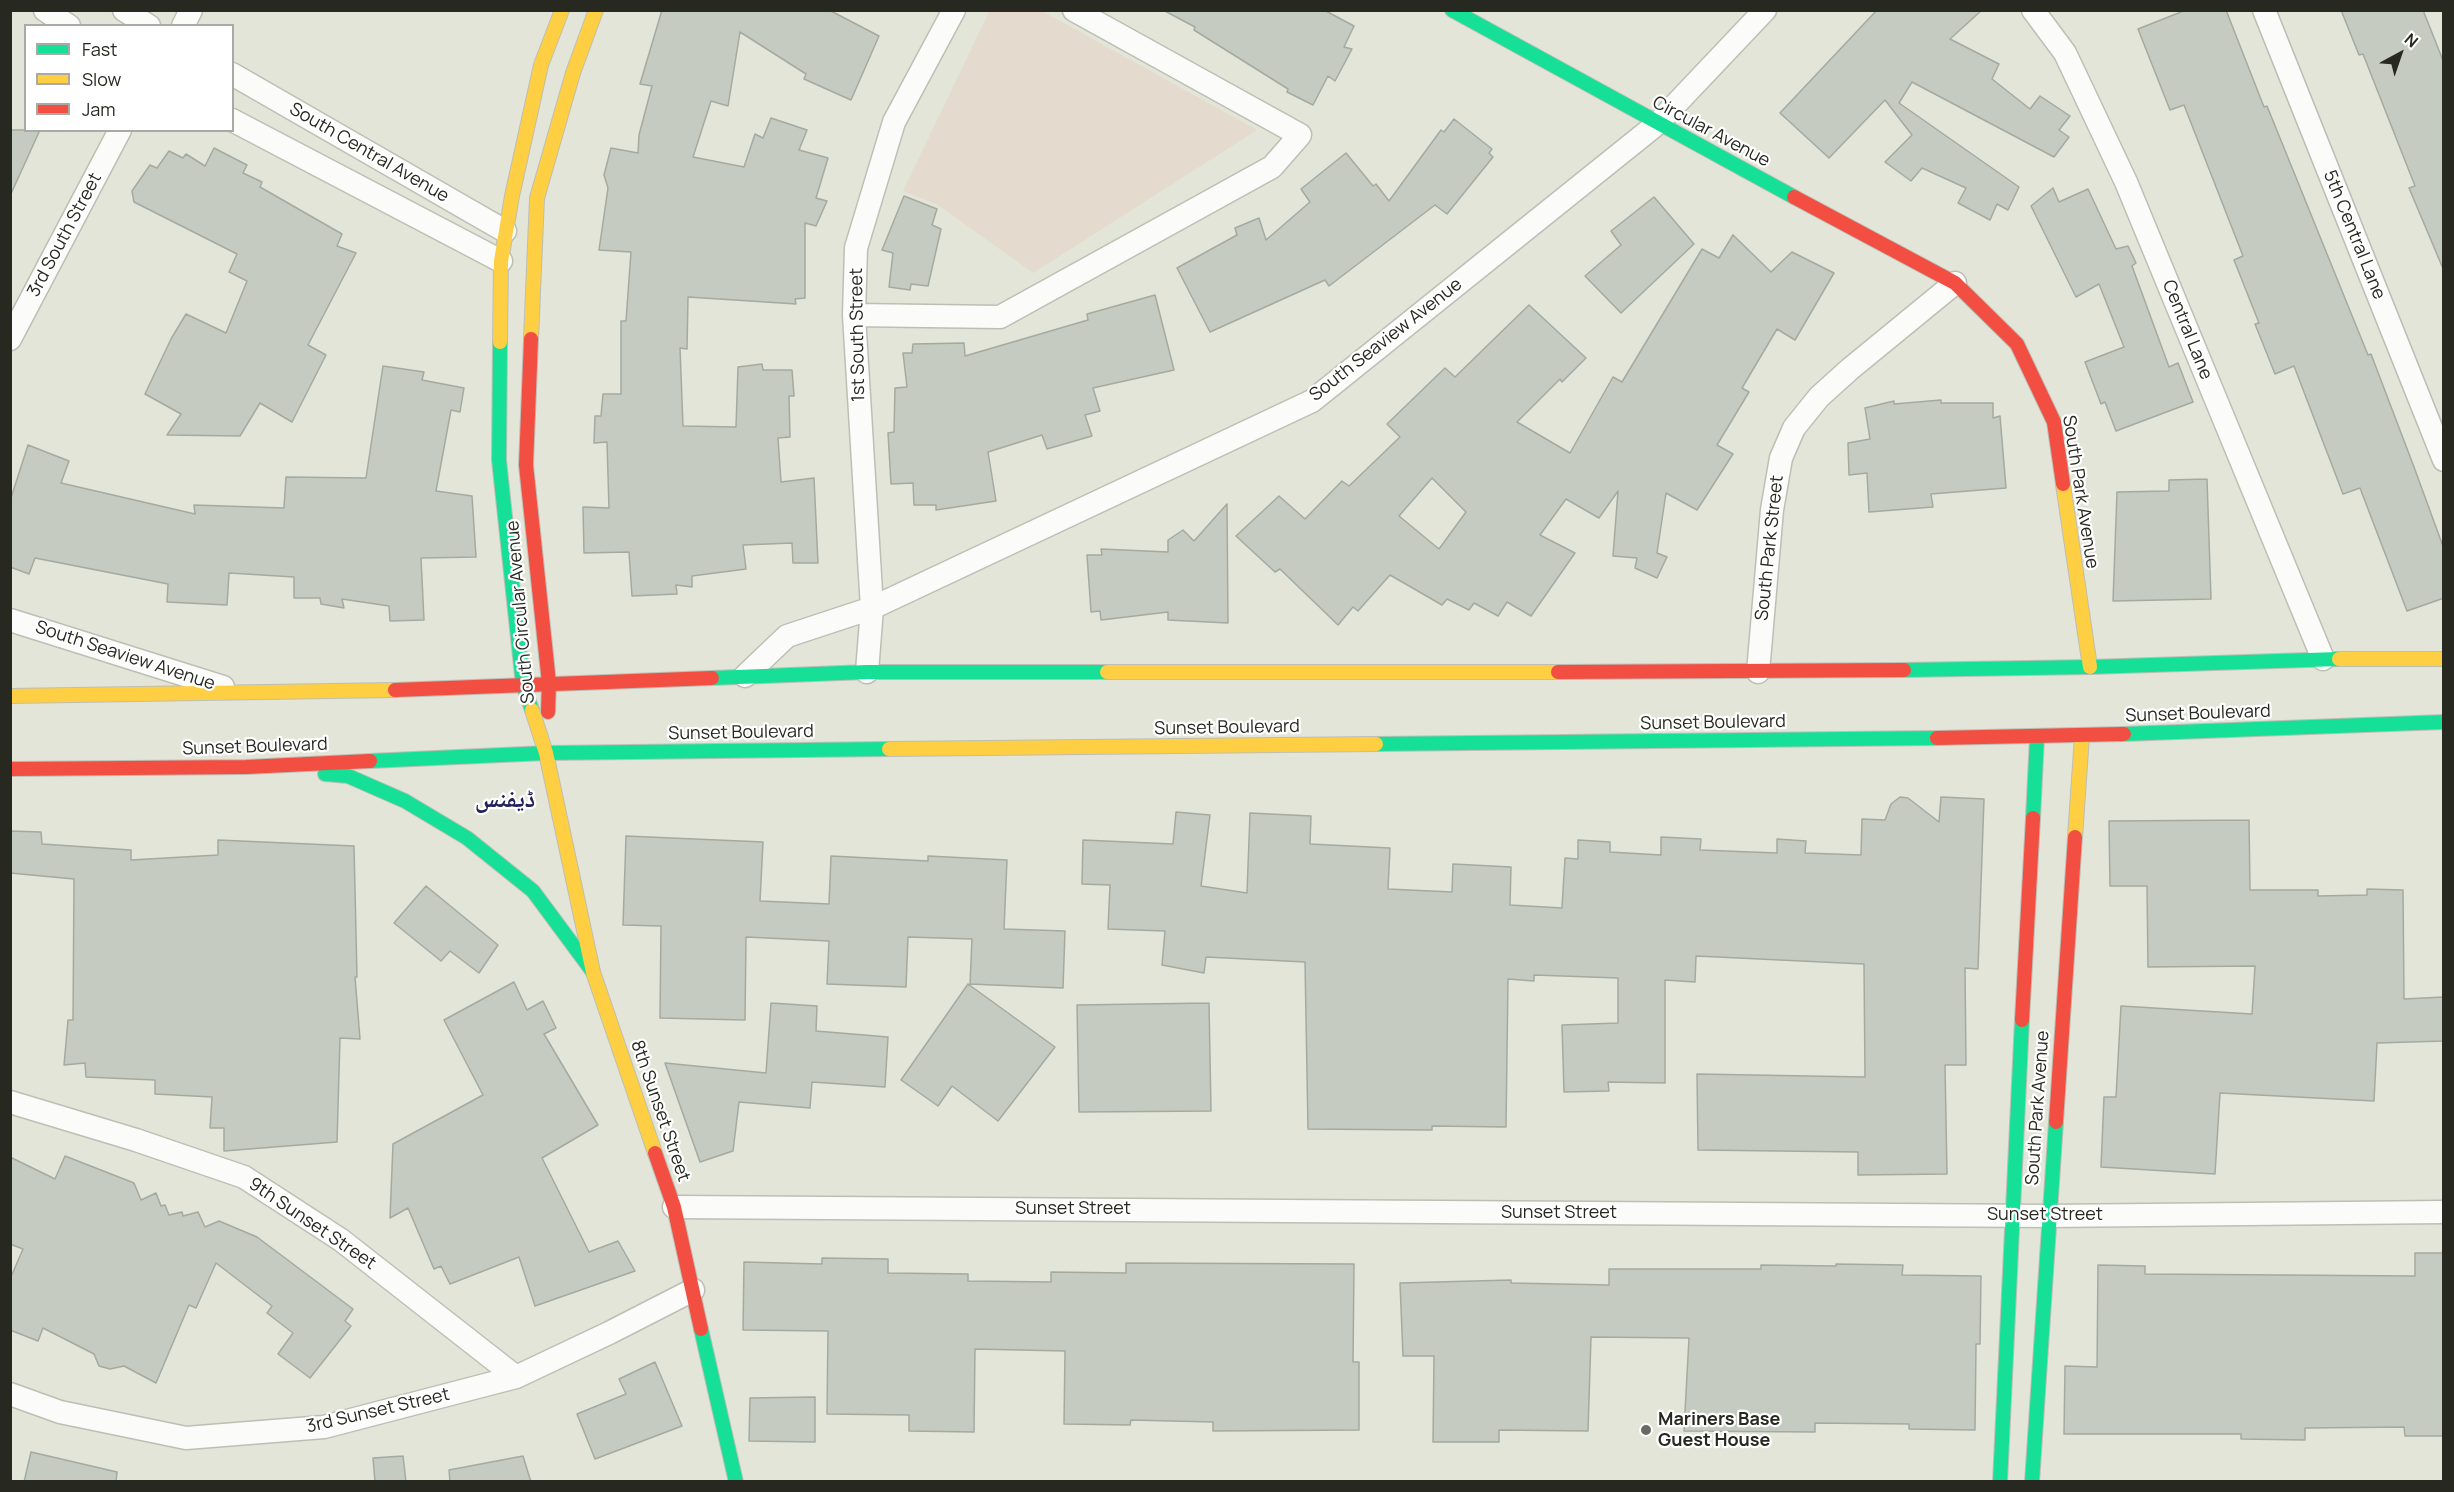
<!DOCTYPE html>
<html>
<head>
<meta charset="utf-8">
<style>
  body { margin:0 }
  #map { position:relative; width:2454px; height:1492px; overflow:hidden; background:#e2e5d8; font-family:Manrope,sans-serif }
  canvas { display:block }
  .frame { position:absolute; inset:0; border:12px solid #272921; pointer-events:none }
  .legend { position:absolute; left:24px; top:24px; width:210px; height:108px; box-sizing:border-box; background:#fff; border:2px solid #a9a9a6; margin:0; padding:8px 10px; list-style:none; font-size:18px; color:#272921 }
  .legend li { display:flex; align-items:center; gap:12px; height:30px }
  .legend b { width:30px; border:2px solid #a9a9a6 }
  .north { position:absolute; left:2370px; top:24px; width:60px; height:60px; -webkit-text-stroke:4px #fff; paint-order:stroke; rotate:40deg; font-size:16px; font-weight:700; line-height:24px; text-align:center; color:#272921 }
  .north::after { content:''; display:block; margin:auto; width:21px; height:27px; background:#272921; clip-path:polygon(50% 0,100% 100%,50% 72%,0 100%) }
</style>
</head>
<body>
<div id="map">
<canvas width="2454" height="1492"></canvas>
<div class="frame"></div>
<ul class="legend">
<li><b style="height:8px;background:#16e098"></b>Fast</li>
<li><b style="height:8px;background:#ffcf43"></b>Slow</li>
<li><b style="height:8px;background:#f24e42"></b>Jam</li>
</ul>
<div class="north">N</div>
</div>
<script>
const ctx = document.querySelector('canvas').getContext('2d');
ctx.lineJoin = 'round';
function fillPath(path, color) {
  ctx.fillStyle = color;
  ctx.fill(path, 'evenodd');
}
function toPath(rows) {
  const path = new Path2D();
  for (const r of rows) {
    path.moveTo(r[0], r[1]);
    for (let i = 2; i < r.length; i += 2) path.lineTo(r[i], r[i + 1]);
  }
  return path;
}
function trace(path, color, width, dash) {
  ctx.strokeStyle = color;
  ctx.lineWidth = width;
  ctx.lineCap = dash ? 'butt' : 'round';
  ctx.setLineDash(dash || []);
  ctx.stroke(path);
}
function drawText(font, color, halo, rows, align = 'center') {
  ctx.font = font + ' Manrope,"Noto Naskh Arabic",sans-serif';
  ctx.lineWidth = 4.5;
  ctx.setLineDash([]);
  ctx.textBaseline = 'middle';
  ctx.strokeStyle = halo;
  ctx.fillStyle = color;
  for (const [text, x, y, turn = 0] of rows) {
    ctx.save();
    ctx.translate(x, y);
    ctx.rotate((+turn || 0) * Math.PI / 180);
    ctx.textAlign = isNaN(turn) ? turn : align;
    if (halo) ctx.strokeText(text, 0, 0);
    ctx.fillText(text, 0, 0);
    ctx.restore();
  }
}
fillPath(toPath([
  [990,10,1042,11,1257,130,1033,273,938,205,903,191]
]), '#e4dacd');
const building = toPath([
  [662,10,829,10,879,36,851,100,804,79,806,74,740,32,728,106,711,101,693,157,744,167,755,134,763,138,771,118,807,130,799,150,828,158,816,198,827,201,816,226,805,223,805,298,795,299,796,304,688,297,687,349,680,348,683,426,736,427,738,367,762,364,763,370,792,370,794,396,789,396,790,437,778,438,781,482,814,478,818,563,793,563,792,543,743,545,746,569,692,576,692,587,676,585,677,594,632,596,629,552,584,553,583,507,609,508,607,442,594,443,595,416,601,416,603,394,621,394,621,321,626,321,631,252,599,250,608,188,604,175,611,148,638,153,639,135,652,86,640,84,662,10],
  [1163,10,1324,10,1354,26,1344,47,1352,49,1335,81,1328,76,1313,105,1287,92,1288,89,1194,30,1195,27,1163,10],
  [1877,10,1982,10,1950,39,1999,64,1992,79,2030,109,2040,96,2070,116,2059,130,2069,137,2054,157,1912,82,1899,103,2019,187,2008,210,1997,204,1990,220,1958,203,1966,188,1922,168,1911,181,1885,162,1912,135,1885,100,1829,158,1780,113,1877,10],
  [2186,10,2226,10,2264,107,2267,106,2368,355,2371,354,2414,467,2444,549,2444,598,2407,611,2360,488,2343,494,2294,366,2275,374,2255,324,2259,323,2234,260,2243,256,2184,105,2170,110,2138,29,2186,10],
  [2341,10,2423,10,2444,63,2444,271,2409,188,2415,186,2363,54,2359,55,2341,10],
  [1454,119,1492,149,1489,153,1493,157,1447,214,1435,205,1329,286,1325,280,1210,332,1177,268,1237,235,1235,228,1259,218,1266,240,1310,202,1301,189,1346,153,1373,186,1376,184,1389,201,1441,130,1444,132,1454,119],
  [10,130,40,130,10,196,10,130],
  [214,148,247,165,243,173,262,182,260,187,342,234,337,246,356,253,308,345,326,355,292,422,260,403,240,436,167,435,181,414,145,394,171,339,186,314,226,333,247,281,229,272,237,254,134,202,132,191,150,165,157,168,169,151,183,158,186,154,205,166,214,148],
  [2053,188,2059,202,2088,189,2116,249,2128,246,2136,263,2132,266,2169,367,2178,363,2193,402,2116,431,2105,402,2101,404,2085,362,2124,347,2099,284,2076,297,2031,206,2053,188],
  [904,196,937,209,932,225,941,229,928,286,911,284,910,290,889,287,893,253,882,250,904,196],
  [1654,197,1694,244,1621,313,1585,276,1621,245,1611,231,1654,197],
  [1733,235,1771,272,1792,252,1834,273,1795,340,1777,329,1742,388,1749,392,1717,445,1733,454,1697,510,1666,493,1657,553,1667,557,1657,578,1635,568,1637,558,1613,556,1618,491,1599,518,1566,499,1540,535,1575,553,1531,616,1507,602,1498,616,1474,603,1469,610,1447,599,1442,605,1390,575,1358,611,1353,607,1338,625,1280,569,1275,572,1236,536,1279,496,1305,519,1342,481,1349,486,1400,437,1387,424,1445,368,1455,377,1529,305,1586,358,1562,382,1560,379,1517,422,1570,453,1613,377,1622,382,1702,249,1719,258,1733,235],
  [1432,478,1466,512,1439,549,1399,516,1432,478],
  [1155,295,1174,370,1093,388,1100,411,1085,415,1092,436,1047,449,1042,435,988,452,996,501,936,510,936,505,914,505,913,483,891,484,888,433,894,432,895,388,907,387,903,353,912,353,913,344,964,343,965,356,1088,320,1087,314,1155,295],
  [383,366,424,372,422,380,464,388,460,412,451,410,436,491,472,496,476,557,421,558,424,620,390,621,389,606,342,599,344,608,321,604,320,598,294,598,294,577,229,573,227,605,167,602,168,584,35,558,29,574,10,567,10,501,28,445,69,461,61,483,195,514,194,505,284,508,286,477,366,478,383,366],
  [1941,400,1941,403,1993,403,1993,418,2000,416,2006,488,1931,494,1933,507,1869,512,1867,473,1849,475,1848,443,1870,439,1865,408,1894,401,1894,404,1941,400],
  [2207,479,2211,599,2113,601,2117,492,2169,491,2169,480,2207,479],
  [1227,504,1228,623,1168,620,1168,612,1101,620,1100,611,1091,612,1087,555,1102,555,1101,549,1168,552,1168,540,1183,530,1194,541,1227,504],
  [1900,797,1908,798,1939,822,1941,797,1984,799,1978,969,1965,968,1966,1065,1945,1065,1947,1174,1858,1175,1858,1152,1698,1150,1697,1074,1865,1077,1864,964,1696,956,1695,982,1665,980,1665,1083,1608,1082,1609,1091,1564,1092,1562,1025,1618,1023,1618,978,1534,975,1534,981,1508,979,1506,1127,1432,1126,1432,1130,1308,1129,1305,962,1206,957,1204,973,1162,965,1165,931,1108,929,1110,885,1082,884,1083,840,1173,844,1176,812,1210,815,1201,886,1247,893,1250,813,1311,816,1310,844,1390,848,1388,889,1452,892,1453,864,1511,867,1510,905,1562,908,1565,858,1578,859,1578,840,1610,842,1610,852,1661,855,1661,837,1701,839,1700,850,1777,853,1777,839,1806,841,1805,853,1861,855,1862,819,1885,820,1891,804,1900,797],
  [2249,820,2250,890,2318,890,2318,896,2367,895,2367,889,2403,890,2404,999,2444,997,2444,1041,2377,1043,2374,1101,2220,1093,2215,1174,2101,1167,2104,1097,2116,1097,2121,1006,2252,1014,2255,966,2148,967,2147,886,2110,886,2109,821,2249,820],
  [10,831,41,832,42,844,131,850,131,860,218,855,218,840,354,846,357,977,355,977,360,1039,340,1038,337,1142,224,1151,224,1128,210,1128,212,1097,155,1094,155,1080,86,1077,85,1063,64,1065,68,1020,73,1020,74,879,10,873,10,831],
  [626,836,763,842,760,901,829,904,831,856,928,861,928,856,1007,860,1004,929,1065,931,1063,988,970,984,972,939,908,937,906,987,827,984,829,941,746,937,745,1020,660,1018,661,926,623,925,626,836],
  [426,886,498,945,479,973,450,951,441,961,394,923,426,886],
  [514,982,527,1010,543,1001,556,1028,544,1034,598,1125,542,1158,589,1252,618,1241,635,1271,535,1306,519,1257,450,1284,441,1266,434,1269,408,1208,390,1218,393,1144,483,1095,444,1020,514,982],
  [968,984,1055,1047,998,1121,952,1086,938,1106,901,1080,968,984],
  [771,1003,817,1006,816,1031,888,1037,885,1087,812,1082,810,1108,739,1102,733,1151,700,1162,665,1063,766,1073,771,1003],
  [1209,1003,1211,1111,1079,1112,1077,1005,1209,1003],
  [65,1156,134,1183,141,1200,156,1193,161,1206,165,1205,169,1215,182,1212,183,1216,198,1212,205,1227,219,1221,257,1237,353,1309,345,1321,351,1326,310,1378,278,1354,293,1333,267,1313,272,1306,216,1263,196,1308,189,1305,156,1383,124,1366,110,1369,99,1366,94,1354,43,1328,38,1341,10,1330,10,1279,23,1249,10,1244,10,1157,55,1179,65,1156],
  [2415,1253,2444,1253,2444,1436,2405,1436,2404,1427,2305,1428,2305,1440,2241,1439,2241,1434,2064,1434,2065,1366,2097,1367,2098,1265,2145,1266,2145,1274,2415,1276,2415,1253],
  [822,1258,888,1259,888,1273,968,1274,968,1281,1051,1282,1051,1272,1126,1273,1126,1263,1354,1264,1353,1362,1359,1362,1359,1430,1213,1431,1213,1422,1131,1420,1130,1425,1064,1424,1065,1351,975,1349,974,1432,909,1431,909,1415,827,1414,828,1331,743,1330,744,1262,822,1264,822,1258],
  [1836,1264,1903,1265,1902,1275,1981,1276,1980,1344,1976,1344,1975,1430,1909,1429,1909,1424,1815,1423,1815,1432,1684,1431,1689,1338,1591,1337,1588,1431,1499,1430,1499,1442,1433,1442,1434,1356,1403,1356,1400,1283,1511,1280,1511,1283,1609,1285,1609,1269,1761,1269,1761,1265,1836,1266,1836,1264],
  [655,1362,682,1426,595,1459,577,1414,626,1394,619,1379,655,1362],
  [815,1397,815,1442,749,1441,750,1398,815,1397],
  [31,1452,117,1472,116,1482,24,1482,31,1452],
  [403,1456,406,1482,375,1482,373,1458,403,1456],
  [523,1456,531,1482,450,1482,449,1470,523,1456]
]);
fillPath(building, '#c5cbc1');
trace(building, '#a5aaa1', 1.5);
const street = toPath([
  [45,10,69,26],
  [124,10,149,26],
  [2033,10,2065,53,2126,182,2323,659],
  [2264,10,2444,460],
  [183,26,191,10],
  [232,74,505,231],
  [232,120,501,261],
  [854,315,1000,317,1272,167,1300,135,1074,10],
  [10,339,120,130],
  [10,620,223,687],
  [867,672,872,608,1312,401,1657,124,1765,10],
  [1758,672,1772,510,1781,458,1794,428,1819,397,1850,369,1955,283],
  [745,676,787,636,872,608,854,315,856,248,894,122,954,10],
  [10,1102,136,1140,244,1177,341,1240,516,1377],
  [674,1207,2048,1216,2444,1212],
  [10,1394,60,1412,186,1438,324,1427,516,1377,609,1333,693,1290]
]);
const fast = toPath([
  [1452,10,1794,197],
  [500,342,499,460,523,685,532,710],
  [1904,670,2090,667,2339,659],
  [712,678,867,672,1107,672],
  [2124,734,2444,722],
  [1376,744,1937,738],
  [370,761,546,753,889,749],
  [325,774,348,776,405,801,467,838,533,891,593,972],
  [2033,818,2037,737],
  [701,1329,736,1482],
  [2000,1482,2022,1020],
  [2032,1482,2056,1122]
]);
const slow = toPath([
  [531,339,537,198,573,73,596,10],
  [500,342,501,261,512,196,541,65,562,10],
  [2063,484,2090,667],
  [2339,659,2444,659],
  [1107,672,1558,672],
  [10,696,395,690],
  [532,710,546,753,593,972,655,1153],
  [889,749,1376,744],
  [2075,837,2082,736]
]);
const jam = toPath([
  [1794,197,1955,283,2017,344,2054,422,2063,484],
  [531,339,526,465,549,683,548,712],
  [1558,672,1904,670],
  [395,690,712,678],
  [1937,738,2124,734],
  [10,769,246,767,370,761],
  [2022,1020,2033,818],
  [2056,1122,2075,837],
  [655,1153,674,1207,701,1329]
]);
trace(street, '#bdbfb5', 25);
trace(fast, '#bdbfb5', 16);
trace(slow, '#bdbfb5', 16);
trace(jam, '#bdbfb5', 16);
trace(street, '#fbfbf9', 22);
trace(fast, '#16e098', 14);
trace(slow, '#ffcf43', 14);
trace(jam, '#f24e42', 14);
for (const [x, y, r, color] of [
  [1646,1430,6,"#686b61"]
]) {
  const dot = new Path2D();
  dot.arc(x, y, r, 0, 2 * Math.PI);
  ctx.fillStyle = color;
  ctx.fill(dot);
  trace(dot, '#fff', 2);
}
drawText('18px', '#272921', '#fff', [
  ["Circular Avenue",1711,132,28],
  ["South Central Avenue",369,153,30],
  ["3rd South Street",65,235,-62],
  ["5th Central Lane",2354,235,68],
  ["Central Lane",2187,330,68],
  ["1st South Street",858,335,-91],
  ["South Seaview Avenue",1386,340,-38],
  ["South Park Avenue",2080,492,81],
  ["South Park Street",1770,548,-84],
  ["South Circular Avenue",521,612,-95],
  ["South Seaview Avenue",125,656,18],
  ["Sunset Boulevard",2198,714,-2],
  ["Sunset Boulevard",1713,723,-1],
  ["Sunset Boulevard",1227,728,-1],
  ["Sunset Boulevard",741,733,-1],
  ["Sunset Boulevard",255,747,-2],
  ["South Park Avenue",2038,1108,-86],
  ["8th Sunset Street",660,1111,71],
  ["Sunset Street",1073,1209],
  ["Sunset Street",1559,1213],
  ["Sunset Street",2045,1215],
  ["9th Sunset Street",312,1224,34],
  ["3rd Sunset Street",378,1411,-13]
]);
drawText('bold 18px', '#272921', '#fff', [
  ["Mariners Base",1658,1420],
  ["Guest House",1658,1441]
], 'left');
drawText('bold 24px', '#22215a', '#fff', [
  ["ڈیفنس",505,800]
]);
</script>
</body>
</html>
